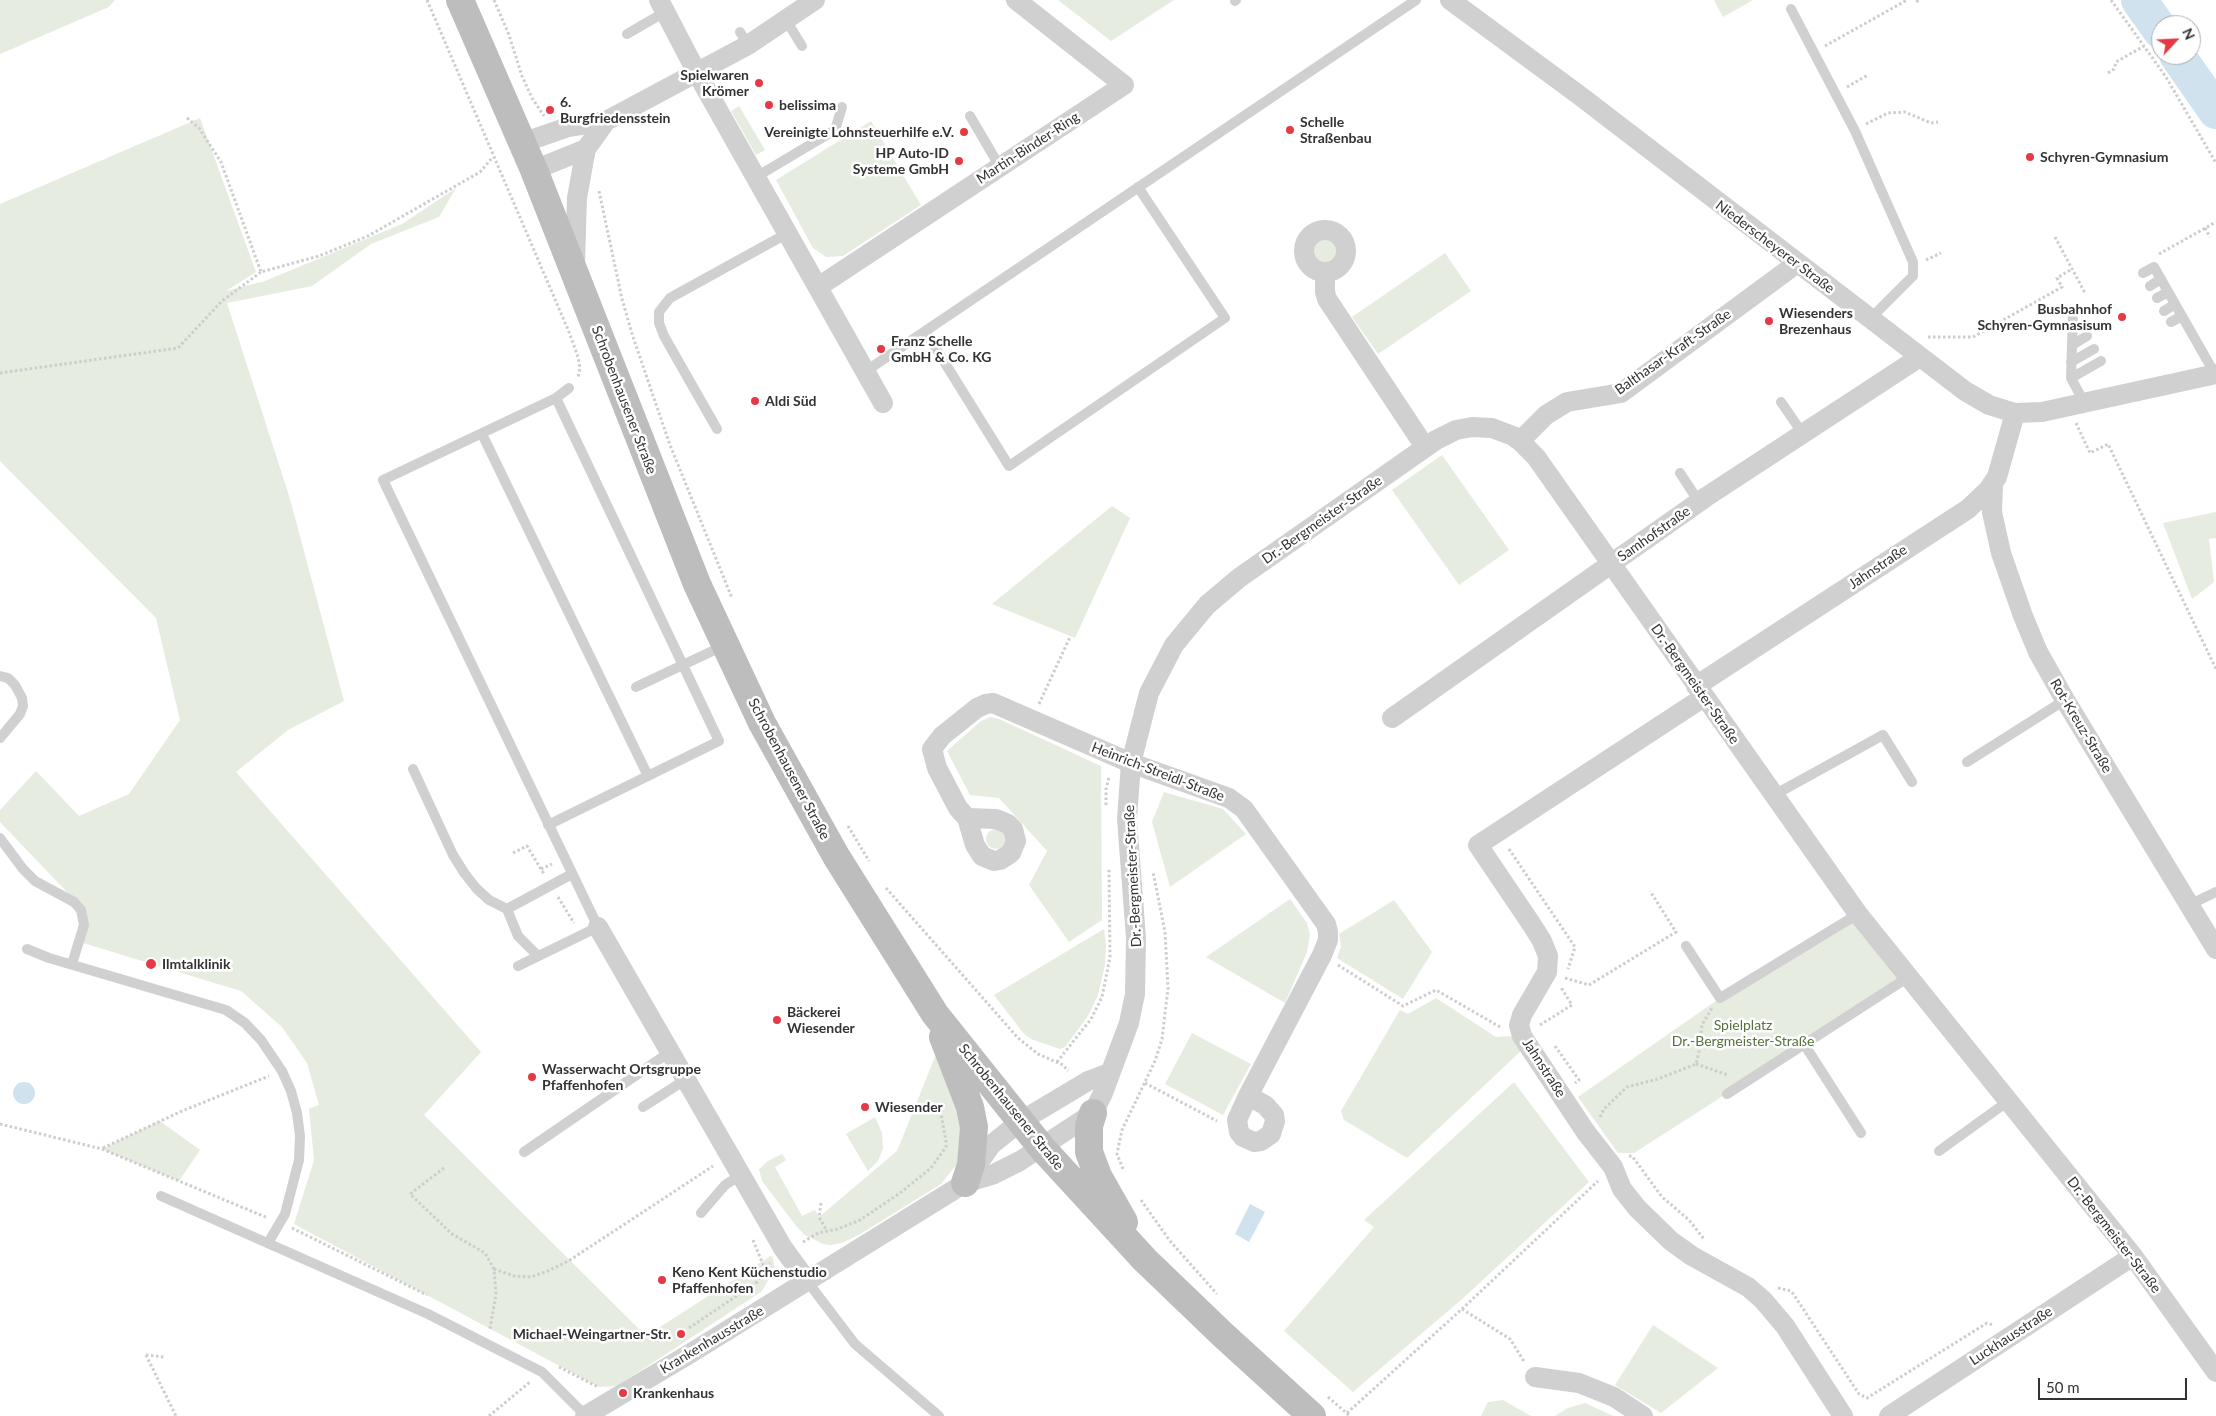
<!DOCTYPE html>
<html>
<head>
<meta charset="utf-8">
<style>
  body { margin:0 }
  #map { position:relative; width:2216px; height:1416px; overflow:hidden; background:#fff; font-family:Lato,sans-serif }
  canvas { display:block }
  .north { position:absolute; left:2151px; top:15px; width:50px; height:50px; box-sizing:border-box; background:#fff; border:1px solid #adadad; border-radius:50%; rotate:65deg; font-size:14px; font-weight:700; line-height:20px; text-align:center; color:#333 }
  .north::after { content:''; display:block; margin:auto; width:18px; height:22px; background:#e63946; clip-path:polygon(50% 0,100% 100%,50% 72%,0 100%) }
  .scale { position:absolute; left:2038px; top:1378px; width:149px; height:22px; box-sizing:border-box; border:2px solid #333; border-top:0; padding-left:6px; font-size:15px; line-height:18px; white-space:nowrap; color:#333; -webkit-text-stroke:4px #fff; paint-order:stroke }
</style>
</head>
<body>
<div id="map">
<canvas width="2216" height="1416"></canvas>
<div class="north">N</div>
<div class="scale">50 m</div>
</div>
<script>
const ctx = document.querySelector('canvas').getContext('2d');
ctx.lineJoin = 'round';
function fillPath(path, color) {
  ctx.fillStyle = color;
  ctx.fill(path, 'evenodd');
}
function toPath(rows) {
  const path = new Path2D();
  for (const r of rows) {
    if (r.length === 3) {
      path.moveTo(r[0] + r[2], r[1]);
      path.arc(r[0], r[1], r[2], 0, 2 * Math.PI);
      continue;
    }
    path.moveTo(r[0], r[1]);
    for (let i = 2; i < r.length; i += 2) path.lineTo(r[i], r[i + 1]);
  }
  return path;
}
function trace(path, color, width, dash) {
  ctx.strokeStyle = color;
  ctx.lineWidth = width;
  ctx.lineCap = dash ? 'butt' : 'round';
  ctx.setLineDash(dash || []);
  ctx.stroke(path);
}
function drawText(font, color, halo, rows, align = 'center') {
  ctx.font = font + ' Lato,sans-serif';
  ctx.lineWidth = 5;
  ctx.setLineDash([]);
  ctx.textBaseline = 'middle';
  ctx.strokeStyle = halo;
  ctx.fillStyle = color;
  for (const [text, x, y, turn = 0] of rows) {
    ctx.save();
    ctx.translate(x, y);
    ctx.rotate((+turn || 0) * Math.PI / 180);
    ctx.textAlign = isNaN(turn) ? turn : align;
    if (halo) ctx.strokeText(text, 0, 0);
    ctx.fillText(text, 0, 0);
    ctx.restore();
  }
}
fillPath(toPath([
  [0,0,115,0,109,7,0,54],
  [1058,0,1174,0,1111,41],
  [1714,0,1753,0,1723,17],
  [739,106,765,150,756,155,731,111],
  [200,118,256,272,226,291,265,281,402,224,456,188,439,217,371,244,312,286,227,303,290,499,344,701,288,730,236,772,481,1052,424,1115,646,1336,772,1255,775,1269,761,1292,617,1386,599,1387,294,1224,314,1160,309,1109,319,1105,307,1063,282,1027,241,991,83,943,87,913,0,822,0,810,36,771,79,816,129,794,180,720,156,618,0,461,0,204],
  [871,121,921,205,843,256,826,257,813,248,776,180],
  [1325,251,13],
  [1445,253,1471,291,1378,354,1352,317],
  [1442,455,1509,550,1459,585,1392,490],
  [1112,506,1130,518,1075,638,992,604],
  [2216,512,2216,538,2209,539,2214,582,2192,599,2163,523],
  [990,717,999,719,1101,766,1102,920,1069,942,1029,885,1047,851,999,798,970,795,947,751,981,721],
  [1164,792,1223,809,1246,834,1170,887,1152,822],
  [996,839,10],
  [1290,899,1307,923,1310,935,1307,952,1285,1003,1206,957],
  [1394,900,1432,952,1403,999,1337,958,1341,946,1339,934],
  [1858,914,1907,978,1634,1153,1618,1153,1578,1097,1720,998],
  [1104,929,1106,944,1105,965,1098,995,1088,1016,1065,1047,1060,1049,1031,1039,1024,1034,994,995],
  [1436,998,1496,1037,1513,1036,1522,1050,1407,1158,1344,1120,1341,1111,1400,1010,1408,1014],
  [1192,1033,1251,1064,1223,1115,1165,1084],
  [937,1052,965,1123,957,1164,941,1184,862,1233,842,1243,831,1245,823,1244,805,1235,797,1227,762,1181,759,1169,768,1161,782,1154,786,1160,775,1167,802,1216,815,1210,819,1217,897,1151],
  [1514,1082,1589,1182,1461,1300,1353,1392,1284,1331,1374,1227,1364,1220],
  [875,1117,882,1133,883,1149,878,1161,868,1171,846,1134],
  [160,1121,200,1150,179,1181,102,1149],
  [1653,1325,1718,1368,1661,1413,1615,1385],
  [1503,1400,1529,1415,1531,1416,1481,1416,1488,1402],
  [1585,1403,1613,1416,1555,1416,1568,1408]
]), '#e6ecdf');
fillPath(toPath([
  [24,1093,11],
  [1250,1204,1265,1212,1249,1242,1235,1234]
]), '#cfe2ee');
trace(toPath([
  [2139,0,2161,31],
  [2177,55,2216,111]
]), '#cfe2ee', 36);
trace(toPath([
  [427,0,569,332,578,357,580,368,578,378],
  [494,0,509,35,522,76,532,98,544,116],
  [1917,0,1918,4],
  [2111,0,2166,77,2216,163],
  [1825,46,1907,0],
  [2108,73,2114,69,2116,62,2144,46],
  [1847,87,1868,75],
  [187,118,199,128,221,162,261,272,319,256,368,236,480,172,493,157],
  [1866,124,1888,113,1905,112,1931,123,1938,122],
  [599,191,622,299,633,337,670,445,732,598],
  [2205,228,2210,237],
  [2055,237,2085,293],
  [2159,254,2216,222],
  [1926,260,1941,253],
  [1928,337,1973,337,2062,287,2057,278,2072,269],
  [0,373,178,348,222,301,261,272],
  [2076,423,2090,453,2108,444,2216,669],
  [1039,704,1070,637],
  [1106,805,1106,789,1109,777],
  [848,826,869,861],
  [1509,849,1575,947,1568,969],
  [513,853,527,846,544,874],
  [541,869,552,864],
  [886,888,1018,1038,1038,1054,1063,1065,1068,1071],
  [558,897,574,923],
  [1338,965,1403,1006,1436,990,1500,1027],
  [1565,978,1589,985,1676,932,1650,891],
  [1540,1025,1572,1005,1562,989,1562,987],
  [1555,1046,1579,1080,1575,1083],
  [1057,1062,1091,1019,1102,997,1110,957,1109,869],
  [1696,1064,1728,1075],
  [1145,1083,1217,1121],
  [1600,1117,1604,1109,1627,1087,1658,1079,1696,1064,1699,1052,1702,1025,1712,1008],
  [0,1124,102,1149,268,1218],
  [103,1148,182,1111,269,1076],
  [1629,1156,1632,1156,1662,1197,1689,1220,1704,1239],
  [444,1168,410,1194,452,1234,485,1253,494,1269,496,1294,490,1329],
  [1123,1169,1117,1154,1122,1130,1155,1061,1162,1039,1168,988,1165,932,1153,872],
  [1141,1200,1170,1241,1217,1294],
  [821,1203,819,1217,827,1231],
  [292,1228,427,1295],
  [753,1240,764,1267],
  [803,1242,818,1233,838,1229,860,1220,900,1193,931,1168,946,1147,946,1141,941,1114,944,1103],
  [494,1269,514,1276,531,1277,548,1271,570,1260,713,1166],
  [1778,1288,1791,1291,1794,1295,1859,1394,1867,1398,1987,1323,1993,1325],
  [1462,1309,1510,1339,1525,1363],
  [689,1328,757,1282,764,1267,770,1263],
  [146,1355,176,1416],
  [146,1355,164,1357],
  [559,1367,598,1387],
  [1328,1397,1350,1416],
  [1347,1413,1462,1309,1598,1181],
  [489,1416,530,1382]
]), '#cdcdcd', 3, [2.5, 2.5]);
trace(toPath([
  [1235,1,1236,0],
  [1791,9,1855,131,1913,262,1913,276,1870,319],
  [786,20,802,46],
  [740,32,748,45],
  [627,34,665,12],
  [970,116,1000,167],
  [756,177,835,130,842,107],
  [2143,273,2154,267,2215,374],
  [2150,286,2161,279],
  [2157,298,2168,292],
  [2073,311,2071,378,2085,404],
  [2164,311,2175,304],
  [2171,322,2182,316],
  [925,331,1009,466,1225,318,1138,187],
  [2072,345,2087,336],
  [2071,362,2094,349],
  [866,371,1416,0],
  [2071,378,2101,361],
  [1781,402,1803,434],
  [717,429,664,336,659,323,659,312,670,298,788,233],
  [482,434,648,776],
  [1680,473,1699,502],
  [0,676,8,678,15,685,22,698,23,706,20,714,0,738],
  [636,687,723,646],
  [1967,762,2065,700],
  [413,769,453,855,465,874,476,888,489,900,507,909,518,936,538,956],
  [1774,795,1883,735,1912,782],
  [548,825,719,741,556,398],
  [0,838,23,869,35,881,74,902,81,910,84,925,72,964],
  [2189,905,2216,892],
  [507,909,572,874],
  [1686,946,1720,998,1858,914],
  [27,949,49,958,226,1010,245,1023,261,1040,282,1071,291,1091,297,1113,300,1136,299,1160,285,1214,268,1243],
  [518,966,598,927,383,480,556,398,569,388],
  [1804,1044,1861,1133],
  [1727,1094,1907,978],
  [643,1107,685,1080],
  [1939,1151,2007,1102],
  [524,1152,670,1052],
  [161,1196,428,1314,542,1372,586,1416],
  [701,1213,725,1185,741,1175],
  [807,1281,855,1344,939,1416]
]), '#d0d0d0', 10);
trace(toPath([
  [659,0,697,73,883,403],
  [1450,0,1579,95,1965,391,1989,405,2015,413,2042,412,2216,374],
  [522,143,568,127,606,121,748,45,815,0],
  [534,170,586,149],
  [1325,251,21],
  [575,264,577,198,584,159,586,149,606,121],
  [1325,272,1325,292,1327,299,1425,447],
  [818,287,1124,85,1016,0],
  [1520,441,1546,415,1567,402,1621,393,1796,264],
  [1993,484,1992,512,2001,553,2023,616,2038,652,2065,700,2216,949],
  [1696,686,1968,509,1988,490,1997,477,2015,413],
  [1704,697,1478,845,1532,925,1542,941,1548,956,1547,972,1522,1015,1519,1025,1522,1036,1585,1131,1613,1167,1622,1189,1637,1208,1671,1241,1692,1256,1748,1287,1763,1300,1785,1326,1843,1416],
  [1392,718,1706,497,1920,357],
  [967,818,958,808,937,768,932,749,942,736,977,708,986,704,993,703,1131,763,1229,798,1244,809,1326,924,1328,932,1328,940,1322,955,1248,1096,1237,1120,1239,1132,1243,1137,1254,1142,1261,1141,1271,1134,1275,1121,1274,1115,1265,1105,1248,1096],
  [967,818,996,819,1008,824,1013,829,1016,841,1011,853,1000,860,994,861,982,856,975,845,967,818],
  [598,927,783,1248,807,1281],
  [970,1175,991,1145,1021,1121,1088,1081,1109,1073],
  [1535,1377,1579,1383,1614,1397,1643,1416],
  [585,1416,691,1353,965,1183,992,1175,1020,1161,1093,1113,1103,1093,1129,1023,1135,994,1136,938,1127,819,1131,763,1149,693,1174,645,1207,605,1239,578,1436,440,1456,430,1472,427,1492,428,1513,436,1520,441,1536,457,1858,914,2133,1256,2216,1372],
  [1889,1416,2133,1256]
]), '#d0d0d0', 20);
trace(toPath([
  [460,0,534,170,697,584,762,723,836,856,935,1014,1042,1148,1145,1260,1222,1334,1312,1416],
  [943,1037,970,1107,974,1127,971,1165,965,1183],
  [1093,1113,1089,1126,1089,1152,1098,1176,1124,1222]
]), '#bdbdbd', 28);
for (const [x, y, r, color] of [
  [759,83,5,"#e63946"],
  [769,105,5,"#e63946"],
  [550,110,5,"#e63946"],
  [1290,130,5,"#e63946"],
  [964,132,5,"#e63946"],
  [2030,157,5,"#e63946"],
  [959,161,5,"#e63946"],
  [2122,317,5,"#e63946"],
  [1769,321,5,"#e63946"],
  [881,349,5,"#e63946"],
  [755,401,5,"#e63946"],
  [151,964,6,"#e63946"],
  [777,1020,5,"#e63946"],
  [532,1077,5,"#e63946"],
  [865,1107,5,"#e63946"],
  [662,1280,5,"#e63946"],
  [681,1334,5,"#e63946"],
  [623,1393,5,"#e63946"]
]) {
  const dot = new Path2D();
  dot.arc(x, y, r, 0, 2 * Math.PI);
  ctx.fillStyle = color;
  ctx.fill(dot);
  trace(dot, '#fff', 2);
}
drawText('bold 14px', '#333', '#fff', [
  ["Spielwaren",749,75,"right"],
  ["Krömer",749,91,"right"],
  ["6.",560,102],
  ["Burgfriedensstein",560,118],
  ["belissima",779,105],
  ["Schelle",1300,122],
  ["Straßenbau",1300,138],
  ["Vereinigte Lohnsteuerhilfe e.V.",954,132,"right"],
  ["HP Auto-ID",949,153,"right"],
  ["Systeme GmbH",949,169,"right"],
  ["Schyren-Gymnasium",2040,157],
  ["Busbahnhof",2112,309,"right"],
  ["Schyren-Gymnasisum",2112,325,"right"],
  ["Wiesenders",1779,313],
  ["Brezenhaus",1779,329],
  ["Franz Schelle",891,341],
  ["GmbH & Co. KG",891,357],
  ["Aldi Süd",765,401],
  ["Ilmtalklinik",162,964],
  ["Bäckerei",787,1012],
  ["Wiesender",787,1028],
  ["Wasserwacht Ortsgruppe",542,1069],
  ["Pfaffenhofen",542,1085],
  ["Wiesender",875,1107],
  ["Keno Kent Küchenstudio",672,1272],
  ["Pfaffenhofen",672,1288],
  ["Michael-Weingartner-Str.",671,1334,"right"],
  ["Krankenhaus",633,1393]
], 'left');
drawText('14px', '#333', '#fff', [
  ["Martin-Binder-Ring",1028,148,-33],
  ["Niederscheyerer Straße",1775,247,37],
  ["Balthasar-Kraft-Straße",1673,352,-35],
  ["Schrobenhausener Straße",624,400,69],
  ["Dr.-Bergmeister-Straße",1322,520,-35],
  ["Samhofstraße",1654,534,-35],
  ["Jahnstraße",1878,567,-34],
  ["Dr.-Bergmeister-Straße",1695,684,55],
  ["Rot-Kreuz-Straße",2081,726,59],
  ["Schrobenhausener Straße",789,769,62],
  ["Heinrich-Streidl-Straße",1158,772,21],
  ["Dr.-Bergmeister-Straße",1133,876,-93],
  ["Jahnstraße",1544,1068,57],
  ["Schrobenhausener Straße",1011,1107,51],
  ["Dr.-Bergmeister-Straße",2114,1235,52],
  ["Luckhausstraße",2011,1336,-33],
  ["Krankenhausstraße",712,1340,-31]
]);
drawText('14px', '#56703f', '#fff', [
  ["Spielplatz",1743,1025],
  ["Dr.-Bergmeister-Straße",1743,1041]
]);
</script>
</body>
</html>
